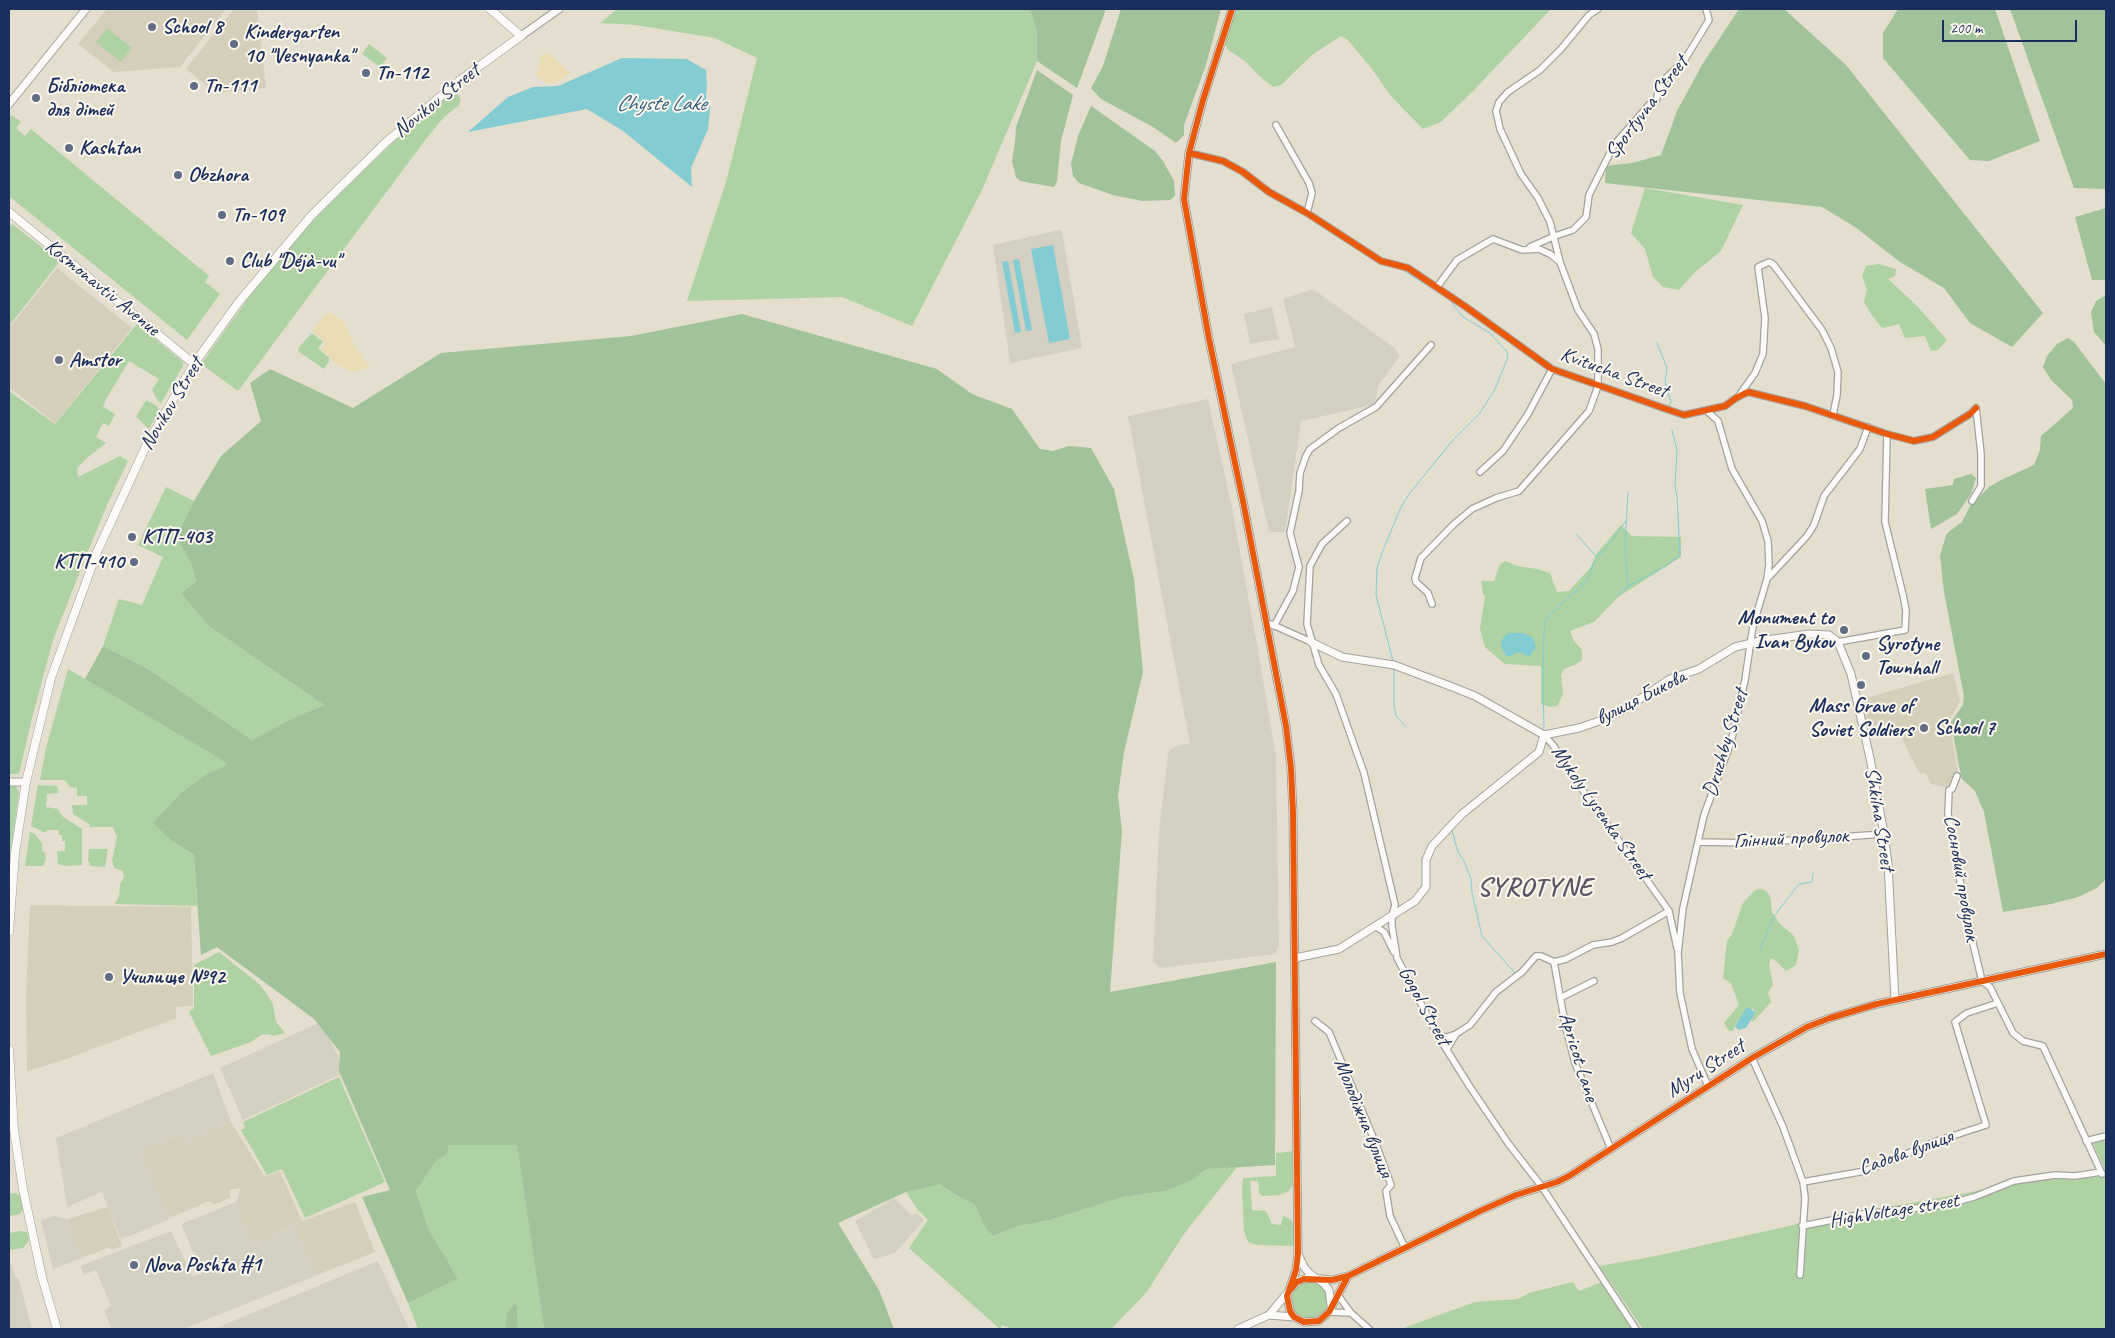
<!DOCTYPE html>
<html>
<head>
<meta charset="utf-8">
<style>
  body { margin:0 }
  #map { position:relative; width:2115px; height:1338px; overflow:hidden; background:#e3decd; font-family:Caveat,sans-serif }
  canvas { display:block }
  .frame { position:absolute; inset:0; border:10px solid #1b2f5e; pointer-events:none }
  .scale { position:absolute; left:1942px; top:20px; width:135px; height:22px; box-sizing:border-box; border:2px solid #1b2f5e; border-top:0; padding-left:6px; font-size:15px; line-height:18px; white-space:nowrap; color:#1b2f5e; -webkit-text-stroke:4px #fbf7ec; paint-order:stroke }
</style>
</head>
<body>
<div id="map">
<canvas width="2115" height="1338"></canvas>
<div class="frame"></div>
<div class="scale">200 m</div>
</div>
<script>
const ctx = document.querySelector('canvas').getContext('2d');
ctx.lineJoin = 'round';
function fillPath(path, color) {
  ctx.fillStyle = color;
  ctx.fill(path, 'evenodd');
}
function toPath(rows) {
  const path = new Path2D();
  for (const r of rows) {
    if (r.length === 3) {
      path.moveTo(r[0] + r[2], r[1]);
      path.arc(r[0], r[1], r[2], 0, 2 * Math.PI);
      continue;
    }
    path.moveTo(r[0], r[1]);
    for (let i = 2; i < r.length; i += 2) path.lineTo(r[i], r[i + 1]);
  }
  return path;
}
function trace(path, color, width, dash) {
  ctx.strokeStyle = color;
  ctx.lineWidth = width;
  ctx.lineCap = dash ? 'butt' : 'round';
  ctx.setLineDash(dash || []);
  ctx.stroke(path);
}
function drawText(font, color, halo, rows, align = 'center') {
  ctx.font = font + ' Caveat,sans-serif';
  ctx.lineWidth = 4;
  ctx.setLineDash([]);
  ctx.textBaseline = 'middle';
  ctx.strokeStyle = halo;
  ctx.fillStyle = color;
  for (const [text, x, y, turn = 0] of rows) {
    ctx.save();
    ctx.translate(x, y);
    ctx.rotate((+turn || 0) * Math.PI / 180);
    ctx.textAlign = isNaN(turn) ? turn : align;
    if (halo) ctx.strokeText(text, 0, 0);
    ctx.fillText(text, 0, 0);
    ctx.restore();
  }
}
fillPath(toPath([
  [107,9,226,9,180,67,114,72,78,44],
  [234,9,257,9,266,88,216,93,186,69],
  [57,268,132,328,55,423,9,387,9,328],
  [1953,673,1960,701,1949,721,1960,782,1947,787,1931,784,1926,774,1919,773,1895,725,1869,731,1862,699],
  [30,905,191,907,193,1006,176,1007,176,1018,61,1061,27,1071,26,995],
  [231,1122,265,1177,280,1171,302,1221,355,1202,375,1252,317,1275,297,1231,301,1221,253,1245,236,1202,241,1188,229,1190,231,1197,214,1205,209,1201,170,1218,141,1151,181,1134,185,1143],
  [108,1207,122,1246,112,1250,110,1247,82,1258,67,1219]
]), '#d5cebb');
fillPath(toPath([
  [1059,230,1062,231,1082,348,1010,363,993,245],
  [1313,289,1396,349,1399,357,1378,386,1376,399,1372,405,1301,421,1285,532,1269,532,1231,364,1295,347,1283,299],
  [1272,307,1279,339,1250,344,1244,314],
  [1208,399,1232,508,1257,645,1276,757,1279,946,1275,954,1160,968,1153,961,1159,832,1168,754,1171,749,1179,745,1190,744,1128,416],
  [321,1022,338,1056,343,1073,243,1120,220,1068],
  [213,1073,231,1122,185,1143,180,1134,141,1151,170,1218,168,1220,128,1237,123,1237,122,1242,102,1192,67,1207,56,1138],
  [894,1198,912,1216,917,1213,924,1220,895,1253,874,1259,855,1221],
  [236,1202,253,1245,302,1221,297,1231,317,1275,183,1329,112,1329,104,1311,111,1306,96,1270,84,1275,80,1266,171,1231,193,1277,202,1273,181,1224],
  [54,1216,67,1219,82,1258,53,1269,41,1220],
  [378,1261,409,1329,214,1329],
  [12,1265,16,1278,18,1277,32,1329,9,1329,9,1266]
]), '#d4d0c1');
fillPath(toPath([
  [617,9,1030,9,1037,32,1037,61,982,190,912,326,842,297,687,301,726,182,757,58,715,38,636,25,600,23],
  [1228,9,1551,9,1474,90,1441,122,1423,129,1390,95,1372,69,1348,40,1341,36,1312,55,1281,85,1273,87,1259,76,1246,62,1227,49,1221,31],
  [107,28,132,48,121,62,96,42],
  [369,44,387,58,380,67,362,54],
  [455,90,461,99,459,105,443,118,426,139,238,391,201,364,252,293,299,235,331,202,408,128],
  [12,115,21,122,16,128,25,136,31,129,209,276,205,282,220,294,187,340,9,196,9,119],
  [1645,188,1743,205,1721,251,1694,273,1679,290,1663,287,1653,277,1645,249,1631,233],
  [12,224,60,261,9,326,9,228],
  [1879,264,1896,269,1895,276,1888,279,1918,307,1947,340,1938,350,1931,351,1925,336,1905,338,1899,324,1882,328,1871,314,1864,302,1867,290,1862,276,1866,266],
  [137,324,183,362,183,366,161,403,158,401,152,390,159,379,129,361,106,399,103,407,115,414,109,426,103,423,96,437,106,443,87,458,77,468,78,477,120,456,128,461,107,505,84,561,53,640,32,718,19,774,9,774,9,391,55,424],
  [312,333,323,342,318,348,329,358,329,361,324,369,298,351,299,347],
  [146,400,157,406,159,411,149,429,136,417],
  [166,487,194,501,176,537,191,563,196,581,181,594,210,627,324,705,293,718,252,740,148,669,103,646,119,599,142,605,163,557,138,545],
  [1621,525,1632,536,1681,537,1681,557,1618,597,1594,622,1570,631,1574,641,1582,650,1582,658,1581,661,1574,665,1564,669,1561,675,1563,694,1559,703,1557,706,1550,707,1541,704,1541,666,1505,664,1485,647,1480,629,1485,596,1483,594,1481,581,1494,581,1500,564,1505,561,1517,566,1538,569,1550,573,1557,592,1569,591,1590,568,1598,552],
  [68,669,226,761,228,765,209,773,172,841,194,855,197,906,115,904,119,896,120,884,124,877,123,871,114,868,112,861,117,837,113,827,90,827,89,824,73,814,72,805,87,805,87,796,77,796,77,788,71,787,64,780,40,780,46,748],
  [38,785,57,786,59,793,47,794,46,807,58,809,62,816,82,829,82,865,65,866,58,864,57,851,65,851,65,841,62,841,62,835,59,835,59,830,47,830,46,833,31,826],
  [9,786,16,787,19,792,9,862],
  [30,832,35,834,42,843,42,851,45,852,46,859,43,866,25,866],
  [89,849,108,849,105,867,91,866,88,861],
  [1761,889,1766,891,1770,896,1772,912,1780,924,1794,936,1799,950,1796,965,1786,971,1776,961,1771,958,1769,965,1773,984,1768,993,1771,1002,1753,1022,1751,1020,1756,1012,1752,1008,1737,1021,1733,1031,1729,1031,1724,1023,1739,1005,1731,983,1723,978,1727,941,1732,934,1743,903,1755,890],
  [219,952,259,984,266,993,273,1004,276,1022,285,1033,274,1036,268,1034,261,1035,251,1042,211,1056,189,1012,194,1008,194,965],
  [339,1077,385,1182,305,1218,282,1169,267,1175,241,1130,245,1128,243,1122],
  [2106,1138,2106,1329,1643,1329,1599,1266,1656,1256,1806,1222,2104,1168,2093,1143],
  [449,1145,517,1145,544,1329,518,1329,517,1306,515,1302,507,1313,505,1329,418,1329,408,1303,458,1279,428,1228,416,1191,436,1161,447,1154],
  [1296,1151,1294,1183,1289,1191,1279,1195,1262,1196,1259,1193,1258,1181,1250,1181,1252,1210,1266,1211,1272,1224,1281,1225,1283,1216,1290,1219,1295,1224,1296,1246,1257,1245,1248,1242,1244,1231,1242,1191,1243,1178,1276,1176,1276,1153],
  [1237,1167,1184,1234,1146,1293,1111,1329,1012,1329,1002,1325,1000,1329,909,1248,928,1220,918,1210,906,1192,925,1186,940,1184,956,1195,974,1204,986,1229,995,1236,1019,1226,1050,1220,1123,1197,1166,1191,1202,1173,1207,1169],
  [16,1193,20,1196,23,1209,20,1214,9,1216,9,1194],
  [20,1231,27,1232,29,1240,27,1243,23,1248,10,1250,9,1233],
  [1309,1300,20],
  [1573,1282,1579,1291,1602,1282,1634,1329,1401,1329,1475,1302,1518,1299,1529,1293]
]), '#afd2a4');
fillPath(toPath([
  [1030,9,1106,9,1077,88,1037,61,1037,32],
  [1121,9,1221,9,1206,65,1184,125,1184,135,1176,143,1153,127,1101,99,1091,88,1103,66],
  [1739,9,1784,9,1846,65,2043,313,2012,347,1970,323,1944,288,1900,262,1855,227,1822,207,1605,183,1606,166,1632,163,1661,155,1677,111,1702,65],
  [1898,9,1995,9,2040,141,1989,161,1970,160,1883,58,1883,33],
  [2010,9,2106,9,2106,189,2074,188],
  [1037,70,1073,95,1061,141,1057,181,1054,187,1020,181,1016,177,1012,161,1015,142,1016,127],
  [1091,106,1155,151,1163,161,1174,181,1175,196,1170,200,1142,201,1113,195,1079,183,1073,176,1071,164,1078,136],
  [2106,208,2106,280,2092,280,2075,217],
  [2106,295,2106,346,2094,332,2091,312,2096,301],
  [742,314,937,369,972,394,1012,409,1040,449,1053,451,1069,446,1091,448,1114,489,1134,579,1143,672,1124,752,1118,796,1122,831,1110,992,1276,962,1275,1165,1207,1169,1192,1180,1166,1191,1123,1197,1050,1220,1019,1226,994,1236,986,1229,974,1204,956,1195,940,1184,906,1192,838,1223,879,1290,894,1329,544,1329,517,1145,449,1145,447,1154,436,1161,416,1191,428,1228,458,1279,408,1303,362,1197,390,1190,339,1071,340,1052,314,1019,217,947,201,955,194,855,172,841,153,823,182,792,209,773,227,765,226,762,85,679,103,646,148,669,252,740,293,718,324,705,210,627,181,594,196,581,191,563,176,537,194,501,221,456,261,421,250,383,270,369,353,408,441,353,631,336],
  [2068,338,2074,342,2106,384,2106,879,2097,888,2078,897,2051,904,2003,912,1984,812,1975,791,1962,779,1959,766,1951,722,1963,705,1964,696,1944,592,1940,556,1946,535,1951,530,1962,522,1970,506,1989,487,2001,480,2034,465,2040,450,2041,436,2073,408,2072,400,2051,380,2043,367,2047,356,2057,344],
  [1971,474,1976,478,1971,494,1957,514,1931,529,1925,489,1953,485,1954,479],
  [515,1302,517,1306,518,1329,505,1329,507,1313]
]), '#a1c29a');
fillPath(toPath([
  [548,52,570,73,556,83,547,83,536,75,541,56],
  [329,312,344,321,354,345,370,368,351,372,333,361,321,349,326,343,312,330]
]), '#e9dcb3');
fillPath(toPath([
  [622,58,687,59,706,70,707,86,706,97,710,108,708,129,691,168,692,187,623,131,587,109,468,132,508,97,533,87,558,86],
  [1053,245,1070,339,1049,343,1031,249],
  [1019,259,1032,330,1026,331,1013,260],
  [1008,261,1021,332,1015,333,1002,262],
  [1508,633,1524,633,1533,638,1536,648,1529,657,1520,652,1507,657,1502,649,1501,643,1503,638],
  [1747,1007,1756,1012,1746,1028,1738,1030,1735,1026]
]), '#82ccd2');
trace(toPath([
  [1657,343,1667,368,1665,382,1671,402,1669,406],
  [1628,492,1625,547,1628,586],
  [1596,556,1603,552,1626,521],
  [1617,596,1630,585,1666,566,1680,555,1677,496,1675,486,1677,450,1672,430],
  [1393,661,1376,595,1377,568,1382,553,1400,509,1409,494,1453,440,1480,413,1495,389,1508,357,1507,352,1490,333,1463,317,1449,299,1403,270],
  [1394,667,1394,705,1396,716,1406,727],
  [1544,728,1543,684,1544,630,1546,619,1588,579,1596,556,1576,534],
  [1452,831,1458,852,1464,861,1471,879,1472,893,1482,936,1515,973],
  [1760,950,1773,918,1781,907,1799,884,1812,882,1813,873]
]), '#82ccd2', 1);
const minor = toPath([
  [1276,125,1309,183,1312,193,1307,213],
  [1189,153,1223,161,1243,172,1269,192,1307,213,1381,261,1408,268,1466,307,1552,369,1672,411,1684,415,1725,406,1736,398,1748,392,1805,406,1887,434,1914,441,1933,437,1970,414,1976,408],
  [1530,247,1555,236,1573,230,1586,217,1589,195,1614,145,1649,105,1656,101,1659,89,1666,78,1684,61,1709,20,1706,9],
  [1560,262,1550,222,1538,198,1521,174,1500,129,1496,111,1499,102,1508,92,1540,70,1561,49,1589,15,1598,9],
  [1738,397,1755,373,1763,354,1765,318,1758,267,1769,262,1773,264,1822,330,1831,348,1838,372,1837,395,1833,415],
  [1707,411,1718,421,1732,469,1762,521,1768,541,1769,565,1767,579,1753,626,1745,680,1731,742,1704,815,1683,908,1678,953,1680,993,1692,1049,1708,1086],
  [1480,472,1503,451,1528,414,1552,369],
  [1972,501,1981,486,1981,454,1976,408],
  [1347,521,1322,544,1310,566,1307,624,1319,665,1336,694,1364,773,1395,905,1392,916,1392,926,1397,958,1438,1036,1470,1087,1508,1143,1542,1187,1636,1329],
  [1767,579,1807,536,1814,525,1824,496,1860,449,1868,427],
  [1432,604,1428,593,1416,582,1415,578,1421,558,1454,524,1472,509,1496,498,1519,491,1589,411,1598,386,1598,349,1594,334,1578,310,1560,262,1550,254,1539,249,1522,250,1493,239,1457,260,1437,287],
  [1271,624,1311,642],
  [1274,626,1293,591,1299,567,1290,533,1299,491,1300,473,1306,456,1310,449,1339,428,1376,407,1431,345],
  [1838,642,1905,630,1906,610,1903,595,1885,522,1887,434],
  [1544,735,1553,745,1584,792,1669,911,1677,948],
  [1698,842,1751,843,1884,834],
  [1375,926,1384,932,1394,952],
  [1554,962,1565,1024,1575,1063,1611,1149],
  [1560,998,1594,981],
  [1998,1003,2013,1033,2023,1041,2043,1046,2102,1174],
  [1315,1021,1329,1032,1376,1144,1391,1185,1386,1191,1390,1216,1405,1248],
  [1438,1036,1447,1037,1456,1034],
  [1447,1049,1456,1034,1470,1025,1496,992,1522,972,1536,956,1541,956,1554,962,1566,959,1593,945,1612,942,1622,938,1669,911],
  [1752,1058,1783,1127,1803,1182,1805,1198,1800,1275],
  [2086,1141,2106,1136],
  [1803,1182,1865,1171,1940,1140,1986,1125,1955,1022,1967,1013,1998,1003,1990,987,1982,981,1966,914,1948,814,1949,790,1952,789,1957,776],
  [1802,1226,1863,1214,1944,1205,1974,1197,2014,1181,2055,1175,2075,1176,2101,1172],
  [1338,1295,1351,1313,1369,1329],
  [1329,1312,1351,1313]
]);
const tertiary = toPath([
  [1232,9,1203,100,1189,153,1184,199,1209,339,1244,506,1286,726,1291,768,1293,813,1298,1253,1296,1270,1287,1296,1290,1311,1294,1317,1304,1322,1319,1321,1329,1312,1348,1276],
  [521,36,559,9],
  [9,104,86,9],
  [1311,642,1342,657,1394,665,1450,686,1475,696,1544,735,1579,728,1605,719,1625,709,1670,679,1699,669,1735,647,1760,641,1809,634,1829,635,1838,642,1851,674,1870,758,1884,834,1888,864,1895,1000],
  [9,782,26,782],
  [1295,958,1339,949,1415,901,1426,887,1426,860,1432,846,1462,814,1539,752,1544,735],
  [1298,1254,1304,1267,1310,1274,1323,1283,1329,1290,1331,1305],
  [1269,1315,1294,1317],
  [1238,1329,1269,1315,1293,1286,1300,1280,1309,1278,1332,1280,1348,1276,1480,1211,1516,1195,1557,1182,1569,1176,1752,1058,1807,1027,1830,1018,1877,1004,2106,954]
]);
const secondary = toPath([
  [9,212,194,364],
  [9,932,15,853,26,782,51,678,97,552,147,444,194,364,238,303,311,216,385,143,459,81,521,36,490,9],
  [9,1050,14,1130,23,1189,42,1277,57,1329]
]);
trace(minor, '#a3a29e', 8);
trace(tertiary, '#a3a29e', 9);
trace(secondary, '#a3a29e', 9);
trace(minor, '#fbfaf8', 5.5);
trace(tertiary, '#fbfaf8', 7);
trace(secondary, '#fbfaf8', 8);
trace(toPath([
  [1232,9,1203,100,1189,153,1184,199,1209,339,1244,506,1286,726,1291,768,1293,813,1298,1253,1296,1270,1287,1296,1290,1311,1294,1317,1304,1322,1319,1321,1329,1312,1348,1276],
  [1189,153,1223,161,1243,172,1269,192,1307,213,1381,261,1408,268,1466,307,1552,369,1672,411,1684,415,1725,406,1736,398,1748,392,1805,406,1887,434,1914,441,1933,437,1970,414,1976,408],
  [1289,1291,1297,1282,1304,1279,1332,1280,1348,1276,1480,1211,1516,1195,1557,1182,1569,1176,1752,1058,1807,1027,1830,1018,1877,1004,2106,954]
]), '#e8590c', 6);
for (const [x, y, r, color] of [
  [152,27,5,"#616c85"],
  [234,44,5,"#616c85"],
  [366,73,5,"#616c85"],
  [194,86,5,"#616c85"],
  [36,98,5,"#616c85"],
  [69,148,5,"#616c85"],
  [178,175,5,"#616c85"],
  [222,215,5,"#616c85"],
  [230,261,5,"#616c85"],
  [59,360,5,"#616c85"],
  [132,537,5,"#616c85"],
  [134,562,5,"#616c85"],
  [1844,630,5,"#616c85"],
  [1866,656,5,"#616c85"],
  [1861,685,5,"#616c85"],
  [1924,728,5,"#616c85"],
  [109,977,5,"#616c85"],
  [134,1265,5,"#616c85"]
]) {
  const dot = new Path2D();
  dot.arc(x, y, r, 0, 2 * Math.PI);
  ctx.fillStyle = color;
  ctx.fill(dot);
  trace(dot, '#fbf7ec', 2);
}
drawText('bold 21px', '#1b2f5e', '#fbf7ec', [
  ["School 8",162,27],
  ["Kindergarten",244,32],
  ["10 \"Vesnyanka\"",244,56],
  ["Тп-112",376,73],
  ["Бібліотека",46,86],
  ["для дітей",46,110],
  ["Тп-111",204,86],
  ["Kashtan",79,148],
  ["Obzhora",188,175],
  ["Тп-109",232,215],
  ["Club \"Déjà-vu\"",240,261],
  ["Amstor",69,360],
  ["КТП-403",142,537],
  ["КТП-410",124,562,"right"],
  ["Monument to",1834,618,"right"],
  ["Ivan Bykov",1834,642,"right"],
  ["Syrotyne",1876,644],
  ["Townhall",1876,668],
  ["Mass Grave of",1861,706,"center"],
  ["Soviet Soldiers",1861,730,"center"],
  ["School 7",1934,728],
  ["Училище №92",119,977],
  ["Nova Poshta #1",144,1265]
], 'left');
drawText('21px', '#1b2f5e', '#fbf7ec', [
  ["Novikov Street",437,101,-39],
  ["Sportyvna Street",1647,108,-53],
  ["Kosmonavtiv Avenue",102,288,39],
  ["Kvitucha Street",1614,373,20],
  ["Novikov Street",172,404,-59],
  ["вулиця Бикова",1641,698,-27],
  ["Druzhby Street",1726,743,-73],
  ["Mykoly Lysenka Street",1601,813,55],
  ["Shkilna Street",1879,819,81],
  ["Глінний провулок",1791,839,-3],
  ["Сосновий провулок",1961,878,80],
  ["Gogol Street",1424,1006,61],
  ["Apricot Lane",1578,1057,73],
  ["Myru Street",1706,1069,-33],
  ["Молодіжна вулиця",1363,1118,68],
  ["Садова вулиця",1906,1153,-20],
  ["HighVoltage street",1894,1211,-9]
]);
drawText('italic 22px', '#2e5c81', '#fbf7ec', [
  ["Chyste Lake",661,104]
]);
ctx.letterSpacing = '1px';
drawText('bold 26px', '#5c5767', '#fbf7ec', [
  ["SYROTYNE",1535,888]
]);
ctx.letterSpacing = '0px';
</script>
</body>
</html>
